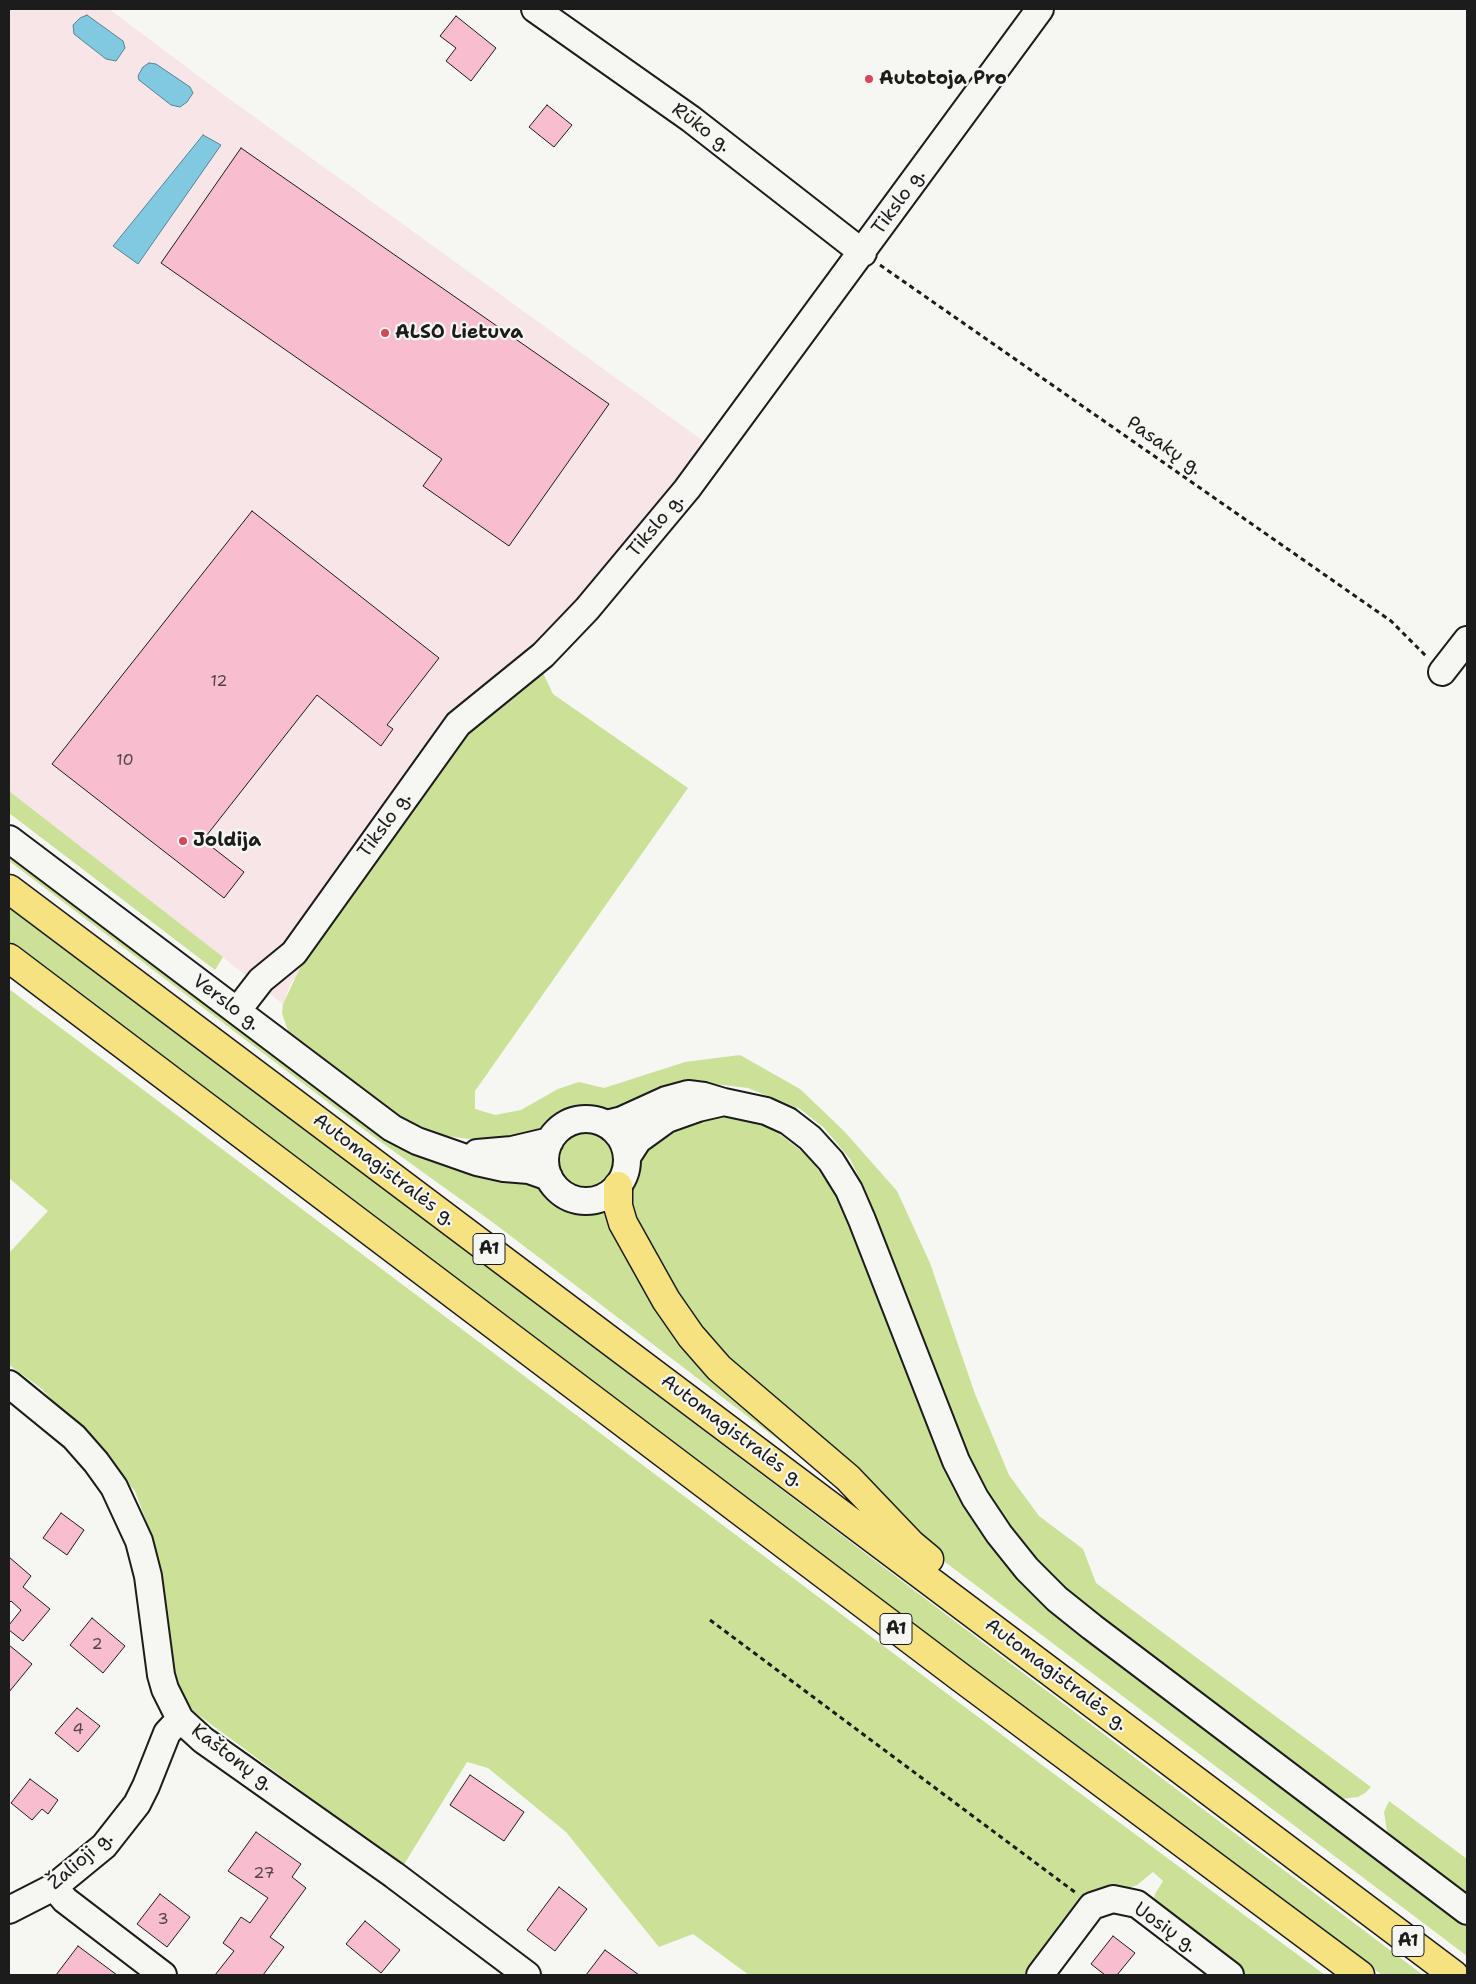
<!DOCTYPE html>
<html>
<head>
<meta charset="utf-8">
<style>
  body { margin:0 }
  #map { position:relative; width:1476px; height:1984px; overflow:hidden; background:#f6f6f2; font-family:"Shantell Sans",sans-serif }
  canvas { display:block }
  .frame { position:absolute; inset:0; border:10px solid #1c1c1c; pointer-events:none }
</style>
</head>
<body>
<div id="map">
<canvas width="1476" height="1984"></canvas>
<div class="frame"></div>
</div>
<script>
const ctx = document.querySelector('canvas').getContext('2d');
ctx.lineJoin = 'round';
function fillPath(path, color) {
  ctx.fillStyle = color;
  ctx.fill(path, 'evenodd');
}
function toPath(rows) {
  const path = new Path2D();
  for (const r of rows) {
    if (r.length === 3) {
      path.moveTo(r[0] + r[2], r[1]);
      path.arc(r[0], r[1], r[2], 0, 2 * Math.PI);
      continue;
    }
    path.moveTo(r[0], r[1]);
    for (let i = 2; i < r.length; i += 2) path.lineTo(r[i], r[i + 1]);
  }
  return path;
}
function trace(path, color, width, dash) {
  ctx.strokeStyle = color;
  ctx.lineWidth = width;
  ctx.lineCap = dash ? 'butt' : 'round';
  ctx.setLineDash(dash || []);
  ctx.stroke(path);
}
function drawText(font, color, halo, rows, align = 'center') {
  ctx.font = font + ' "Shantell Sans",sans-serif';
  ctx.lineWidth = 4.5;
  ctx.setLineDash([]);
  ctx.textBaseline = 'middle';
  ctx.strokeStyle = halo;
  ctx.fillStyle = color;
  for (const [text, x, y, turn = 0] of rows) {
    ctx.save();
    ctx.translate(x, y);
    ctx.rotate((+turn || 0) * Math.PI / 180);
    ctx.textAlign = isNaN(turn) ? turn : align;
    if (halo) ctx.strokeText(text, 0, 0);
    ctx.fillText(text, 0, 0);
    ctx.restore();
  }
}
fillPath(toPath([
  [9,9,109,9,217,90,724,456,542,671,290,984,283,1004,9,791]
]), '#f7e5e8');
fillPath(toPath([
  [542,671,553,694,688,788,475,1091,475,1109,495,1115,521,1110,558,1089,579,1082,604,1088,685,1062,740,1055,800,1089,844,1131,897,1191,930,1263,975,1394,1009,1475,1039,1516,1083,1549,1096,1583,1371,1787,1365,1793,1358,1797,1340,1799,1097,1619,1053,1580,1025,1547,993,1507,961,1448,864,1187,850,1159,824,1128,800,1109,748,1088,706,1083,669,1087,613,1111,584,1108,565,1113,533,1134,511,1141,476,1140,447,1136,392,1115,289,1034,282,1013,283,1004,300,968,471,724],
  [9,791,223,957,215,970,9,813],
  [9,853,403,1145,461,1171,542,1186,556,1199,568,1206,583,1210,606,1206,640,1272,843,1489,495,1224,374,1137,9,861],
  [9,904,1159,1776,1423,1975,1382,1975,9,944],
  [9,989,1046,1768,1325,1975,1243,1975,1152,1905,1155,1894,1163,1881,1153,1872,1137,1885,1121,1891,1031,1975,749,1975,693,1934,659,1947,566,1832,488,1768,467,1762,403,1866,193,1711,177,1683,156,1548,135,1491,42,1389,9,1365,9,1253,48,1211,9,1178],
  [707,1117,730,1117,751,1121,774,1130,808,1156,827,1182,846,1216,872,1276,938,1452,979,1531,1006,1565,1070,1626,1467,1925,1467,1956,945,1562,714,1351,631,1221,626,1195,629,1178,638,1154,682,1121],
  [586,1160,27],
  [1389,1801,1467,1859,1467,1896,1393,1840,1387,1831,1384,1812]
]), '#cbe197');
const water = toPath([
  [87,15,123,41,125,48,116,61,106,59,74,34,73,25,80,18,87,15],
  [149,63,156,64,190,87,193,93,187,102,180,107,171,105,139,80,138,76,143,67,149,63],
  [203,135,221,145,138,264,113,246,203,135]
]);
fillPath(water, '#80c9e0');
trace(water, '#588492', 1);
const building = toPath([
  [456,16,496,48,471,81,446,61,456,48,440,36,456,16],
  [547,105,572,125,554,147,529,127,547,105],
  [241,148,609,404,509,546,423,486,442,459,161,263,241,148],
  [252,511,439,658,387,725,393,729,381,746,317,695,203,840,244,872,224,898,52,764,252,511],
  [61,1513,84,1530,67,1555,43,1538,61,1513],
  [9,1557,31,1576,23,1587,50,1609,23,1641,9,1630,9,1625,21,1610,11,1601,9,1603,9,1557],
  [92,1618,125,1646,103,1673,70,1645,92,1618],
  [9,1645,32,1664,9,1692,9,1645],
  [77,1708,100,1726,78,1752,55,1733,77,1708],
  [470,1775,524,1812,504,1841,450,1805,470,1775],
  [30,1779,58,1800,48,1814,42,1809,32,1820,11,1803,30,1779],
  [256,1832,301,1864,292,1877,306,1888,270,1937,284,1947,263,1975,215,1975,234,1951,223,1943,241,1917,250,1923,268,1898,228,1871,256,1832],
  [559,1887,587,1909,555,1951,527,1930,559,1887],
  [160,1894,190,1917,167,1947,137,1924,160,1894],
  [365,1921,400,1950,381,1973,346,1944,365,1921],
  [1113,1936,1135,1953,1117,1975,1105,1975,1091,1964,1113,1936],
  [78,1946,117,1975,56,1975,78,1946],
  [605,1950,639,1975,586,1975,605,1950]
]);
fillPath(building, '#f8becf');
trace(building, '#1c1c1c', 1);
const minor = toPath([
  [535,9,691,119,863,253],
  [1442,672,1467,640],
  [9,839,392,1128,417,1141,477,1162,504,1168,529,1170,549,1177],
  [237,1011,261,980,294,953,458,724,543,655,587,609,687,489,1040,9],
  [724,1102,766,1111,788,1121,810,1138,831,1161,849,1190,862,1220,956,1461,975,1498,999,1534,1027,1569,1057,1599,1092,1627,1467,1911],
  [586,1160,41],
  [606,1124,622,1120,666,1100,688,1094,704,1096,724,1102,698,1108,667,1119,638,1140,627,1157],
  [477,1153,512,1150,550,1141],
  [9,1384,74,1437,96,1462,114,1487,139,1541,148,1576,161,1675,165,1689,180,1719,203,1740,394,1875,527,1975],
  [54,1887,65,1900,163,1975],
  [9,1910,54,1887,104,1846,137,1804,146,1786,167,1733,180,1719],
  [1040,1975,1092,1906,1113,1899,1137,1904,1230,1975]
]);
const highway = toPath([
  [9,889,1454,1975],
  [9,958,960,1677,1360,1975],
  [618,1186,618,1206,623,1223,666,1300,691,1336,719,1368,848,1478,911,1544,929,1559]
]);
trace(minor, '#1c1c1c', 30);
trace(highway, '#1c1c1c', 31);
trace(toPath([
  [880,265,1391,621,1427,657],
  [710,1620,1076,1893]
]), '#1c1c1c', 3, [5, 4]);
trace(minor, '#f6f6f2', 26);
trace(highway, '#f7e281', 28);
for (const [x, y, r, color] of [
  [869,79,5,"#d1495b"],
  [385,333,5,"#d1495b"],
  [183,841,5,"#d1495b"]
]) {
  const dot = new Path2D();
  dot.arc(x, y, r, 0, 2 * Math.PI);
  ctx.fillStyle = color;
  ctx.fill(dot);
  trace(dot, '#f6f6f2', 2);
}
drawText('16px', '#534449', null, [
  ["12",219,682],
  ["10",125,761],
  ["2",97,1645],
  ["4",78,1730],
  ["27",264,1874],
  ["3",163,1920]
]);
for (const [x, y, w] of [
  [489,1249,32],
  [896,1629,32],
  [1408,1941,32]
]) {
  const box = new Path2D();
  box.roundRect(x - w / 2, y - 15.5, w, 31, 4);
  ctx.fillStyle = '#f6f6f2';
  ctx.fill(box);
  trace(box, '#1c1c1c', 1);
}
drawText('bold 18px', '#1c1c1c', null, [
  ["A1",489,1249],
  ["A1",896,1629],
  ["A1",1408,1941]
]);
drawText('bold 19px', '#1c1c1c', '#f6f6f2', [
  ["Autotoja Pro",879,79],
  ["ALSO Lietuva",395,333],
  ["Joldija",193,841]
], 'left');
drawText('19px', '#1c1c1c', '#f6f6f2', [
  ["Rūko g.",701,128,37],
  ["Tikslo g.",899,202,-54],
  ["Pasakų g.",1164,446,35],
  ["Tikslo g.",656,526,-50],
  ["Tikslo g.",385,825,-54],
  ["Verslo g.",226,1003,37],
  ["Automagistralės g.",384,1170,37],
  ["Automagistralės g.",732,1431,37],
  ["Automagistralės g.",1056,1675,37],
  ["Kaštonų g.",232,1758,37],
  ["Žalioji g.",81,1861,-41],
  ["Uosių g.",1165,1928,35]
]);
</script>
</body>
</html>
